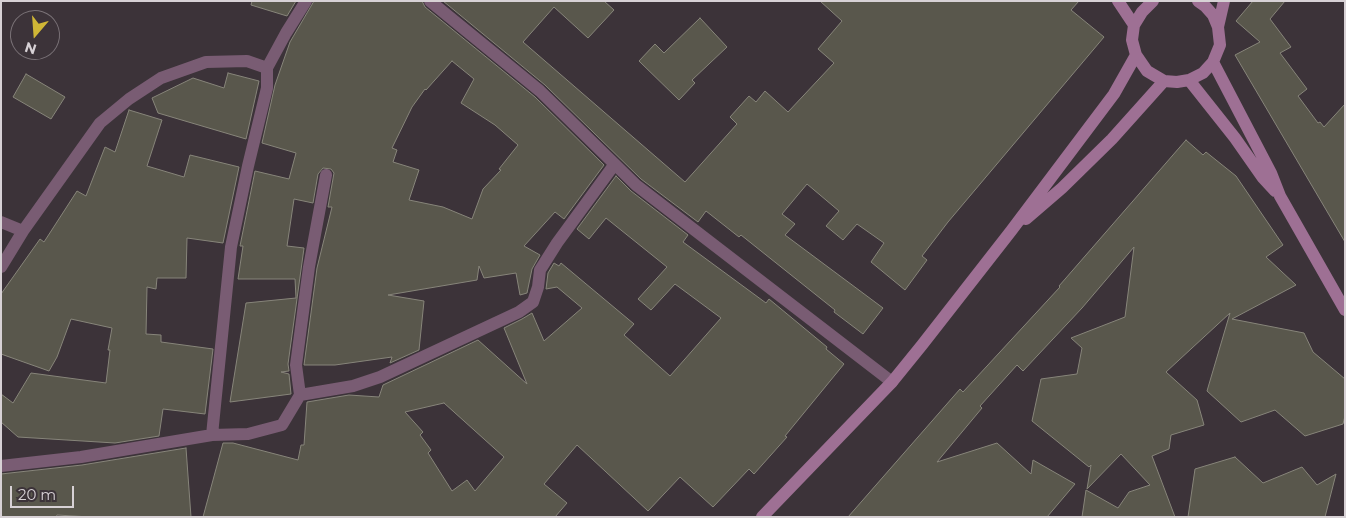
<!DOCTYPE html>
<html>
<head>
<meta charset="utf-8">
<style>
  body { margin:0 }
  #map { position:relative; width:1346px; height:518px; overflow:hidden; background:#3c3339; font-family:Montserrat,sans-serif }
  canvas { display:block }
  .frame { position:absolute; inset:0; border:2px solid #d7d1d5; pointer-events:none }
  .north { position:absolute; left:10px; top:10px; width:50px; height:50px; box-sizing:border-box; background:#3c3339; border:1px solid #7a7277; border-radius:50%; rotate:198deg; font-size:14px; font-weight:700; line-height:20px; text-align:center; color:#d7d1d5 }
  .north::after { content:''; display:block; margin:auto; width:18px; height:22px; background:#d0b736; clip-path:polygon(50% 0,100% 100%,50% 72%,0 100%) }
  .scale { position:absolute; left:10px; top:486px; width:64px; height:22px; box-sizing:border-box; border:2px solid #d7d1d5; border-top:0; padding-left:6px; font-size:15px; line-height:18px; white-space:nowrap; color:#d7d1d5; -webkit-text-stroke:4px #3c3339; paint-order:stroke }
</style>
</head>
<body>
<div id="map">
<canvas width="1346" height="518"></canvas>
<div class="frame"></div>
<div class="north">N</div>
<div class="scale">20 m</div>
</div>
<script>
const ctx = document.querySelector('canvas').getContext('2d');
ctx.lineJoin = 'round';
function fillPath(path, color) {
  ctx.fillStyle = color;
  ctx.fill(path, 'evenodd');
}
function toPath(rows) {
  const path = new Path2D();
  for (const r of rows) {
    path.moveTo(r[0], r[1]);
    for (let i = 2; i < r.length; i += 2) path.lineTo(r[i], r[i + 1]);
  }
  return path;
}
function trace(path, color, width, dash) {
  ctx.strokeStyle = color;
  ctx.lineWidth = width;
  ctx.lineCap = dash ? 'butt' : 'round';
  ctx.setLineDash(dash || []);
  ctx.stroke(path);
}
const building = toPath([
  [252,1,296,1,287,16,251,5,252,1],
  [314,1,422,1,425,7,535,97,604,165,564,219,555,212,524,246,540,255,532,269,527,293,520,295,516,273,484,278,479,266,477,280,388,295,424,301,419,350,390,363,392,357,335,365,304,365,317,268,332,207,328,207,334,173,331,169,323,168,318,174,313,203,294,199,287,246,304,248,288,364,289,371,281,372,289,374,291,394,230,402,246,303,296,298,295,279,238,279,243,246,240,246,255,171,289,179,296,153,262,143,275,85,290,42,314,1],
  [452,61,474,79,461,103,495,125,518,145,499,169,501,170,483,189,472,219,443,207,409,200,419,170,393,162,397,150,392,148,412,107,425,89,426,90,452,61],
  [443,1,604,1,614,10,588,38,554,7,523,42,685,182,737,124,730,117,749,96,756,102,765,91,788,112,834,63,818,49,842,21,820,1,1079,1,1071,10,1104,37,948,222,922,256,927,260,905,290,871,262,884,243,857,224,843,240,826,226,839,211,807,184,782,214,795,224,785,235,883,308,863,334,834,312,835,310,741,235,739,237,706,211,698,222,641,179,545,85,443,1],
  [1253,1,1285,1,1270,19,1291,47,1280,53,1307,89,1298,96,1318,123,1320,122,1324,127,1345,104,1345,242,1235,55,1260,42,1236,21,1253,1],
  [700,18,727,47,692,80,695,83,679,100,639,61,655,44,664,53,700,18],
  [228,73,259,81,246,139,158,113,152,98,193,78,224,88,228,73],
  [26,74,65,97,51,119,13,97,26,74],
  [129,110,162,120,147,166,184,177,190,155,239,167,223,243,187,238,186,278,157,278,156,289,147,287,146,334,161,335,161,342,213,349,205,414,163,409,159,436,115,443,18,437,1,422,1,394,13,403,31,373,106,383,110,350,108,350,112,328,71,319,57,357,49,371,1,354,1,294,40,239,44,242,77,191,86,196,105,147,115,152,129,110],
  [1186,140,1203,155,1206,152,1236,176,1283,245,1266,257,1296,285,1232,319,1304,333,1313,352,1345,379,1345,416,1343,424,1305,436,1275,410,1241,422,1207,391,1230,313,1166,372,1197,400,1204,425,1171,435,1169,449,1152,456,1175,517,1082,517,1086,490,1118,508,1129,492,1150,485,1121,454,1087,489,1091,465,1089,467,1032,421,1041,379,1077,374,1082,348,1071,338,1125,317,1134,247,1082,308,1023,371,1017,365,980,406,982,408,937,462,997,443,1031,474,1033,460,1075,484,1047,517,848,517,960,389,963,392,1060,287,1059,286,1186,140],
  [616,176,631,191,688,235,683,242,766,303,769,299,827,347,826,349,844,364,785,436,787,437,754,474,749,469,713,507,680,477,648,511,577,445,544,484,567,503,555,517,203,517,223,443,233,443,298,460,301,445,304,445,307,402,349,395,379,397,383,385,478,340,527,384,504,328,522,319,532,313,544,341,582,308,557,287,546,289,548,273,554,263,559,266,561,263,634,324,624,335,670,376,721,318,675,284,651,310,638,299,667,267,606,218,589,239,577,229,616,176],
  [444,403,504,457,475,491,467,480,452,491,428,453,431,450,420,435,423,432,405,412,444,403],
  [186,448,191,517,90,517,57,515,56,517,1,517,1,474,82,465,186,448],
  [1235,457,1263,483,1302,467,1317,485,1336,474,1325,517,1188,517,1195,469,1235,457]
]);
fillPath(building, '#59574c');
trace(building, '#87857a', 1);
trace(toPath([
  [430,1,540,91,636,185,892,382],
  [1,222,23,231],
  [1,267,23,231,100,123,129,99,161,78,206,62,247,61,267,68,286,33,306,1],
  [300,395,353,386,380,377,519,312,533,302,538,287,540,270,557,243,614,165],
  [212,435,231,247,248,166,267,88,267,68],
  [1,466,81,457,212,435,248,434,282,425,300,395,296,365,309,267,326,175]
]), '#795c73', 12);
trace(toPath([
  [1118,1,1134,25],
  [1153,1,1142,12,1134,25,1132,40,1136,55,1147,71,1164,81,1177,82,1189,80,1203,73,1213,62,1220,45,1218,27,1213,15,1205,6,1198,1],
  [1218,27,1224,1],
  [1213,62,1271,173,1280,196,1345,310],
  [1189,80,1235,138,1263,178,1275,191],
  [1026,219,1062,188,1112,139,1164,81],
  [762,517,892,382,922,345,1011,231,1114,94,1136,55]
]), '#9e7094', 12);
</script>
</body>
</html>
